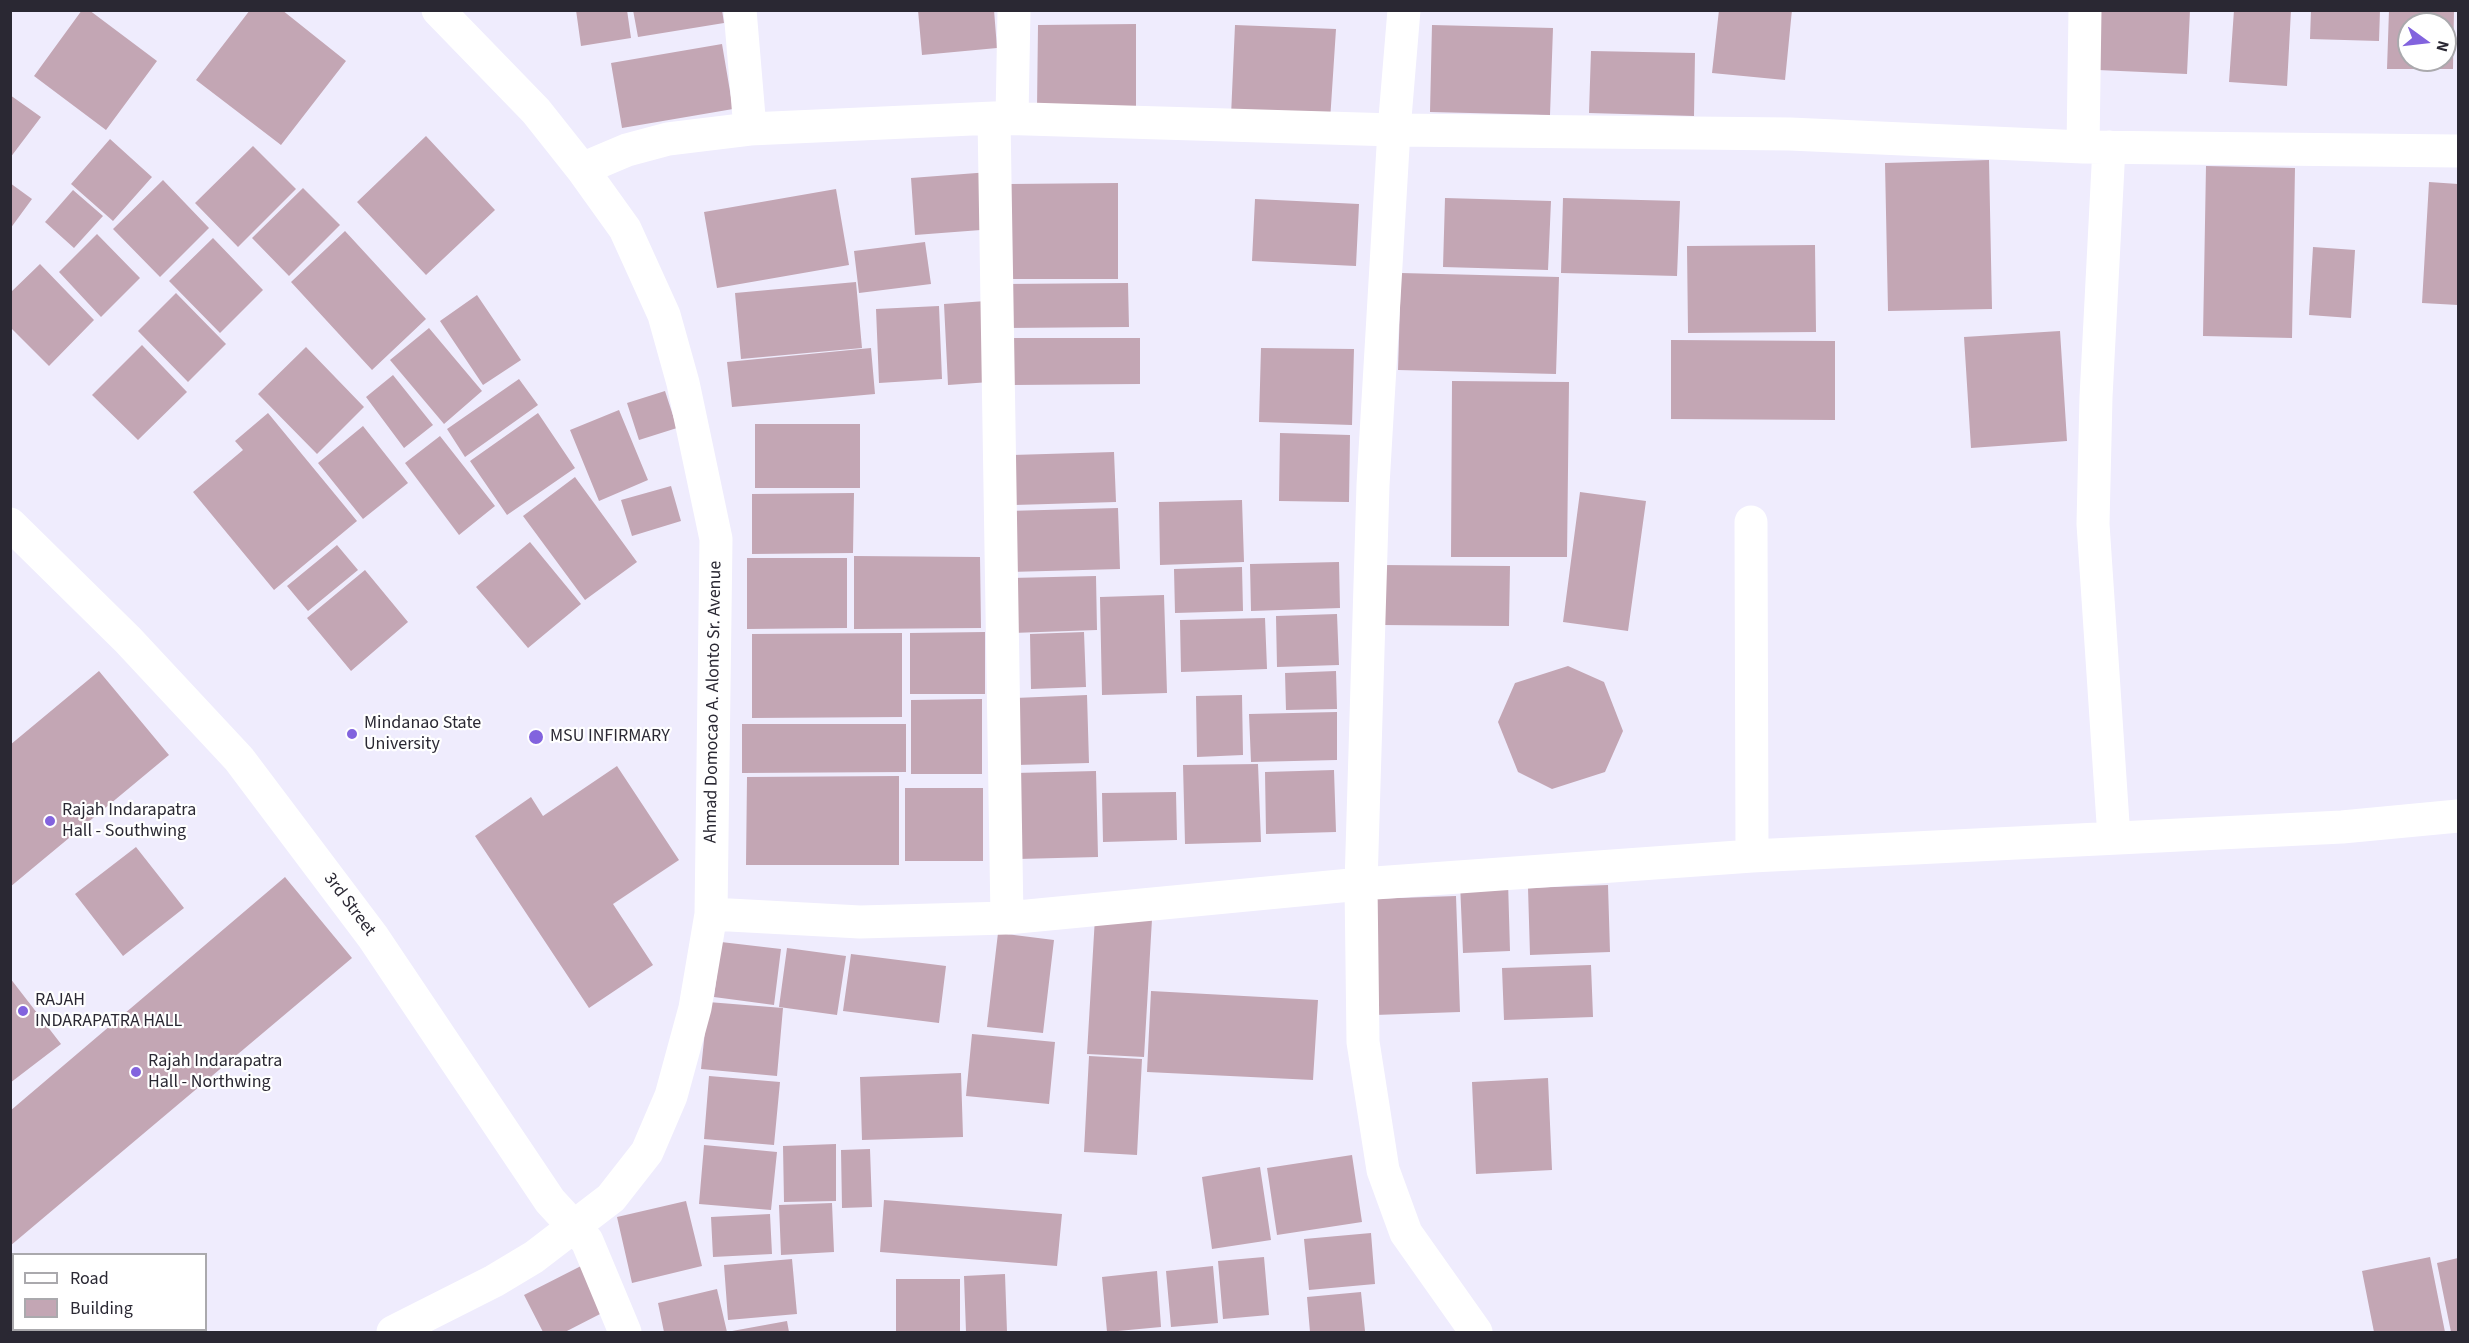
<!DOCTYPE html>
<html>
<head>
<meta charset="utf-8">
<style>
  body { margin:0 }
  #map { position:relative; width:2469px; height:1343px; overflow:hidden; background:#efecfd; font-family:"Source Sans 3",sans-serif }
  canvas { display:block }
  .frame { position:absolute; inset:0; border:12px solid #2a2833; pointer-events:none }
  .legend { position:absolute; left:12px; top:1253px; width:195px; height:78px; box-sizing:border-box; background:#fff; border:2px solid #aaa9ad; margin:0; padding:8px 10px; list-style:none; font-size:18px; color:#2a2833 }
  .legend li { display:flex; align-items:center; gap:12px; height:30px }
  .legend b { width:30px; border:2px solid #aaa9ad }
  .north { position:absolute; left:2397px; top:12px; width:60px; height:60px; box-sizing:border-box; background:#fff; border:2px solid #aaa9ad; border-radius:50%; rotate:105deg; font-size:16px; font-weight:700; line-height:24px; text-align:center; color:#2a2833 }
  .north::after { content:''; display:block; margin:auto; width:21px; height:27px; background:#8263de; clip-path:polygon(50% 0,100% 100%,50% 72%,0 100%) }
</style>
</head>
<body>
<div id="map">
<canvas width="2469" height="1343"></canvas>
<div class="frame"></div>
<ul class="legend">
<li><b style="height:8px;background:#fff"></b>Road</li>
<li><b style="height:16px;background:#c3a6b4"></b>Building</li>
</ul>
<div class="north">N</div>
</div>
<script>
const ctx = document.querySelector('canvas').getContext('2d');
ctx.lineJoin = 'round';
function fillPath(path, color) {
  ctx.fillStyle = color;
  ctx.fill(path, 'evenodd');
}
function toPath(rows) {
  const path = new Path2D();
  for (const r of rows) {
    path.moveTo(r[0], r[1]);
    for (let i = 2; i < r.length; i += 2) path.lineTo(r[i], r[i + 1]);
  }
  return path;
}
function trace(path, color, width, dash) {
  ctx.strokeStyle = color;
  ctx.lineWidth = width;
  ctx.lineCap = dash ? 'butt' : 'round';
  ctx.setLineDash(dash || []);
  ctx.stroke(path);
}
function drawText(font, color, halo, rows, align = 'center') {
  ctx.font = font + ' "Source Sans 3",sans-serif';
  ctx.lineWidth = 4.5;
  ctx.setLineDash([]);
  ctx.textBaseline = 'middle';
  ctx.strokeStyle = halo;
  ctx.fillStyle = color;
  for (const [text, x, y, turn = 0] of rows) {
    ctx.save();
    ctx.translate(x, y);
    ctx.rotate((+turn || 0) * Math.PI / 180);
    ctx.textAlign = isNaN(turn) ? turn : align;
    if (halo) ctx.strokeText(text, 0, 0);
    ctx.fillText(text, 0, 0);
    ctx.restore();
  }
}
fillPath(toPath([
  [82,10,89,10,157,61,106,130,34,76],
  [250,10,282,10,346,61,281,145,196,80],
  [576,10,627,10,631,38,581,46],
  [633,10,722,10,724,23,638,37],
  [918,10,994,10,997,48,922,55],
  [1719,10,1792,10,1785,80,1712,73],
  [2101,10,2190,10,2187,74,2098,70],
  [2234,10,2291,10,2287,86,2229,82],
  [2311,10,2380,10,2379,41,2310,39],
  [2389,10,2454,10,2453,69,2387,69],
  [2409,24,2445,24,2445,60,2409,60],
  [1136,24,1136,108,1037,109,1038,25],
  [1235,25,1336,29,1330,121,1231,116],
  [1432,25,1553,28,1550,115,1430,112],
  [722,44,733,109,622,128,611,63],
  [1591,51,1695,53,1694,116,1589,113],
  [10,95,41,117,10,158],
  [426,136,495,210,426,275,357,202],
  [110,139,152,177,113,221,71,184],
  [253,146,296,189,238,247,195,203],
  [1989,160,1992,309,1888,311,1885,163],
  [2206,166,2295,168,2292,338,2203,336],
  [990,172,994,229,915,235,911,178],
  [163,180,209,228,160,277,113,229],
  [2429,182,2458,184,2458,305,2422,303],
  [10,183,32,199,10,229],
  [1118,183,1118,279,1011,279,1010,184],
  [303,188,340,225,289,276,252,238],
  [836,189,849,265,717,288,704,212],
  [73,190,103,216,74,248,45,222],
  [1445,198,1551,201,1548,270,1443,267],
  [1563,198,1680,201,1677,276,1561,273],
  [1255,199,1359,204,1356,266,1252,261],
  [345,231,426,319,372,370,291,282],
  [97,234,140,278,101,317,59,272],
  [213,238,263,290,220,333,169,281],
  [925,242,931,284,859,293,854,251],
  [1815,245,1816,332,1688,333,1687,246],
  [2313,247,2355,250,2351,318,2309,315],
  [40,264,94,320,49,366,10,327,10,293],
  [1401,273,1559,277,1556,374,1398,370],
  [856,282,862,348,741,359,735,293],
  [1128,283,1129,327,1004,328,1004,284],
  [176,293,226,344,188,382,138,331],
  [477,295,521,360,483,385,440,321],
  [986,301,990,382,948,385,944,304],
  [939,306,942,379,879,383,876,309],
  [429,328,482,391,444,424,390,360],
  [2060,331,2067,441,1971,448,1964,337],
  [1013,338,1140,338,1140,384,1013,385],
  [1671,340,1835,341,1835,420,1671,419],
  [142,345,187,392,138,440,92,395],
  [306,347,364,407,317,454,258,394],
  [871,348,875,394,732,407,727,362],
  [1261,348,1354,349,1352,425,1259,422],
  [393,375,433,425,404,448,366,397],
  [519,379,538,405,465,457,447,429],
  [1452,381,1569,382,1567,557,1451,557],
  [665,391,677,428,639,440,627,403],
  [619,410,648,480,599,501,570,430],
  [268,413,357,521,274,590,193,492,243,450,235,441],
  [538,413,575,468,507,515,470,461],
  [755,424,860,424,860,488,755,488],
  [363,426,408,483,363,519,318,463],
  [1280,433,1350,435,1349,502,1279,501],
  [440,436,495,506,459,535,405,463],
  [1114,452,1116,502,1014,505,1012,455],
  [575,477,637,562,585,600,523,516],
  [671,486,681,521,632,536,621,500],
  [1580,492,1646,501,1628,631,1563,622],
  [854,493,853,553,752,554,752,494],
  [1242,500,1244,562,1160,565,1159,502],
  [1118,508,1120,569,1009,572,1007,511],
  [530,542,581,604,528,648,476,587],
  [337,545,358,570,308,611,287,586],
  [854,556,980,557,981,628,854,629],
  [747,558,847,558,847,628,747,629],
  [1339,562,1340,608,1251,611,1250,564],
  [1381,565,1510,566,1509,626,1381,625],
  [1242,567,1243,611,1175,613,1174,569],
  [365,570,408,622,351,671,307,618],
  [1096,576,1097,630,1012,633,1011,578],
  [1164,595,1167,693,1102,695,1100,597],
  [1337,614,1339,665,1277,667,1276,616],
  [1265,618,1267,669,1181,672,1180,620],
  [985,632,985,694,910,694,910,633],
  [1084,632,1086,687,1031,689,1030,634],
  [902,633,902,717,752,718,752,634],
  [1568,666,1604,682,1623,731,1605,772,1552,789,1518,772,1498,722,1515,683],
  [99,671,169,755,10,887,10,745],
  [1336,671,1337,709,1286,710,1285,673],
  [1087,695,1089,763,1017,765,1015,698],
  [1242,695,1243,755,1197,757,1196,696],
  [982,699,982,774,911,774,911,700],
  [1337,712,1337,760,1251,762,1249,714],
  [742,724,906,724,906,772,742,773],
  [1258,764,1261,842,1185,844,1183,765],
  [617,766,679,860,613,904,653,965,589,1008,475,836,531,797,543,816],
  [1334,770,1336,832,1266,834,1265,772],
  [1096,771,1098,857,1017,859,1015,773],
  [899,776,899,865,746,865,747,777],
  [905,788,983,788,983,861,905,861],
  [1176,792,1177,840,1103,842,1102,793],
  [136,847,184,908,123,956,75,894],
  [285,877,352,958,10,1246,10,1111],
  [1508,881,1510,951,1463,953,1460,883],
  [1608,885,1610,952,1530,955,1528,888],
  [1456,896,1460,1012,1375,1015,1371,899],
  [1095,917,1152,919,1144,1057,1087,1054],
  [998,933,1054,940,1043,1033,987,1027],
  [721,942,781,949,774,1005,714,997],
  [787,948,846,956,837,1015,779,1007],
  [851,954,946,966,939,1023,843,1011],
  [1591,965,1593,1017,1504,1020,1502,968],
  [10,978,61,1044,10,1083],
  [1151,991,1318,1000,1313,1080,1147,1072],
  [708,1002,783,1008,777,1076,701,1069],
  [972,1034,1055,1042,1049,1104,966,1096],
  [1089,1056,1142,1059,1137,1155,1084,1152],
  [961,1073,963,1137,862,1140,860,1077],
  [709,1076,780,1082,774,1145,704,1139],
  [1548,1078,1552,1170,1476,1174,1472,1082],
  [836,1144,836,1201,784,1202,783,1146],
  [704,1145,777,1152,771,1210,699,1204],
  [870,1149,872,1207,842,1208,841,1150],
  [1352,1155,1362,1222,1277,1235,1267,1168],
  [1260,1167,1271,1240,1212,1249,1202,1177],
  [884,1200,1062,1214,1057,1266,880,1252],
  [686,1201,702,1266,632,1283,617,1217],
  [832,1203,834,1252,781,1255,779,1205],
  [770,1214,772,1254,713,1257,711,1217],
  [1371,1233,1375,1284,1309,1290,1304,1239],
  [1264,1257,1269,1315,1223,1319,1218,1261],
  [2430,1257,2445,1332,2374,1332,2362,1271],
  [2458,1258,2458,1332,2451,1332,2437,1263],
  [792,1259,797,1314,728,1320,724,1265],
  [581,1266,604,1312,565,1332,543,1332,524,1295],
  [1213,1266,1218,1323,1171,1327,1166,1271],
  [1157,1271,1161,1327,1107,1332,1102,1277],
  [1005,1274,1007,1332,966,1332,964,1276],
  [896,1279,960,1279,960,1332,896,1332],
  [717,1289,727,1332,664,1332,658,1303],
  [1361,1292,1365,1331,1310,1332,1307,1297],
  [787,1321,789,1332,732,1332,732,1331]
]), '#c3a6b4');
trace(toPath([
  [740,10,750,129],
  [1404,10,1394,130,1373,485,1361,884,1363,1042,1383,1170,1406,1233,1476,1332],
  [994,118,1007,918],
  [1012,118,1014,10],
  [2083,147,2085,10],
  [2109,147,2096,397,2093,524,2114,838],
  [582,169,627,150,668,139,750,129,994,118,1394,130,1790,134,2083,147,2458,151],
  [1751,522,1752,856,2342,827,2458,816],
  [10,524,128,640,239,759,373,937,550,1201,587,1241,625,1332],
  [711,914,860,922,1007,918,1361,884,1752,856],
  [393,1332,494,1281,534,1257,611,1198,647,1152,671,1096,695,1008,711,914,716,539,683,383,664,315,625,229,582,169,536,111,438,10]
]), '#fff', 33);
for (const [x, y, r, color] of [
  [352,734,6,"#8263de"],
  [536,737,8,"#8263de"],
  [50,821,6,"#8263de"],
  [23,1011,6,"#8263de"],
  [136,1072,6,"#8263de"]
]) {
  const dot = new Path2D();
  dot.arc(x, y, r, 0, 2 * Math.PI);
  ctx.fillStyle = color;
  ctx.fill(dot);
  trace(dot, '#fff', 2);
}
drawText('18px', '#2a2833', '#fff', [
  ["Ahmad Domocao A. Alonto Sr. Avenue",714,702,-89],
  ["3rd Street",349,905,53]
]);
drawText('18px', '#2a2833', '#fff', [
  ["Mindanao State",364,724],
  ["University",364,745],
  ["MSU INFIRMARY",550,737],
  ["Rajah Indarapatra",62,811],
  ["Hall - Southwing",62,832],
  ["RAJAH",35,1001],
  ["INDARAPATRA HALL",35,1022],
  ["Rajah Indarapatra",148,1062],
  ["Hall - Northwing",148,1083]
], 'left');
</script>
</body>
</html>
